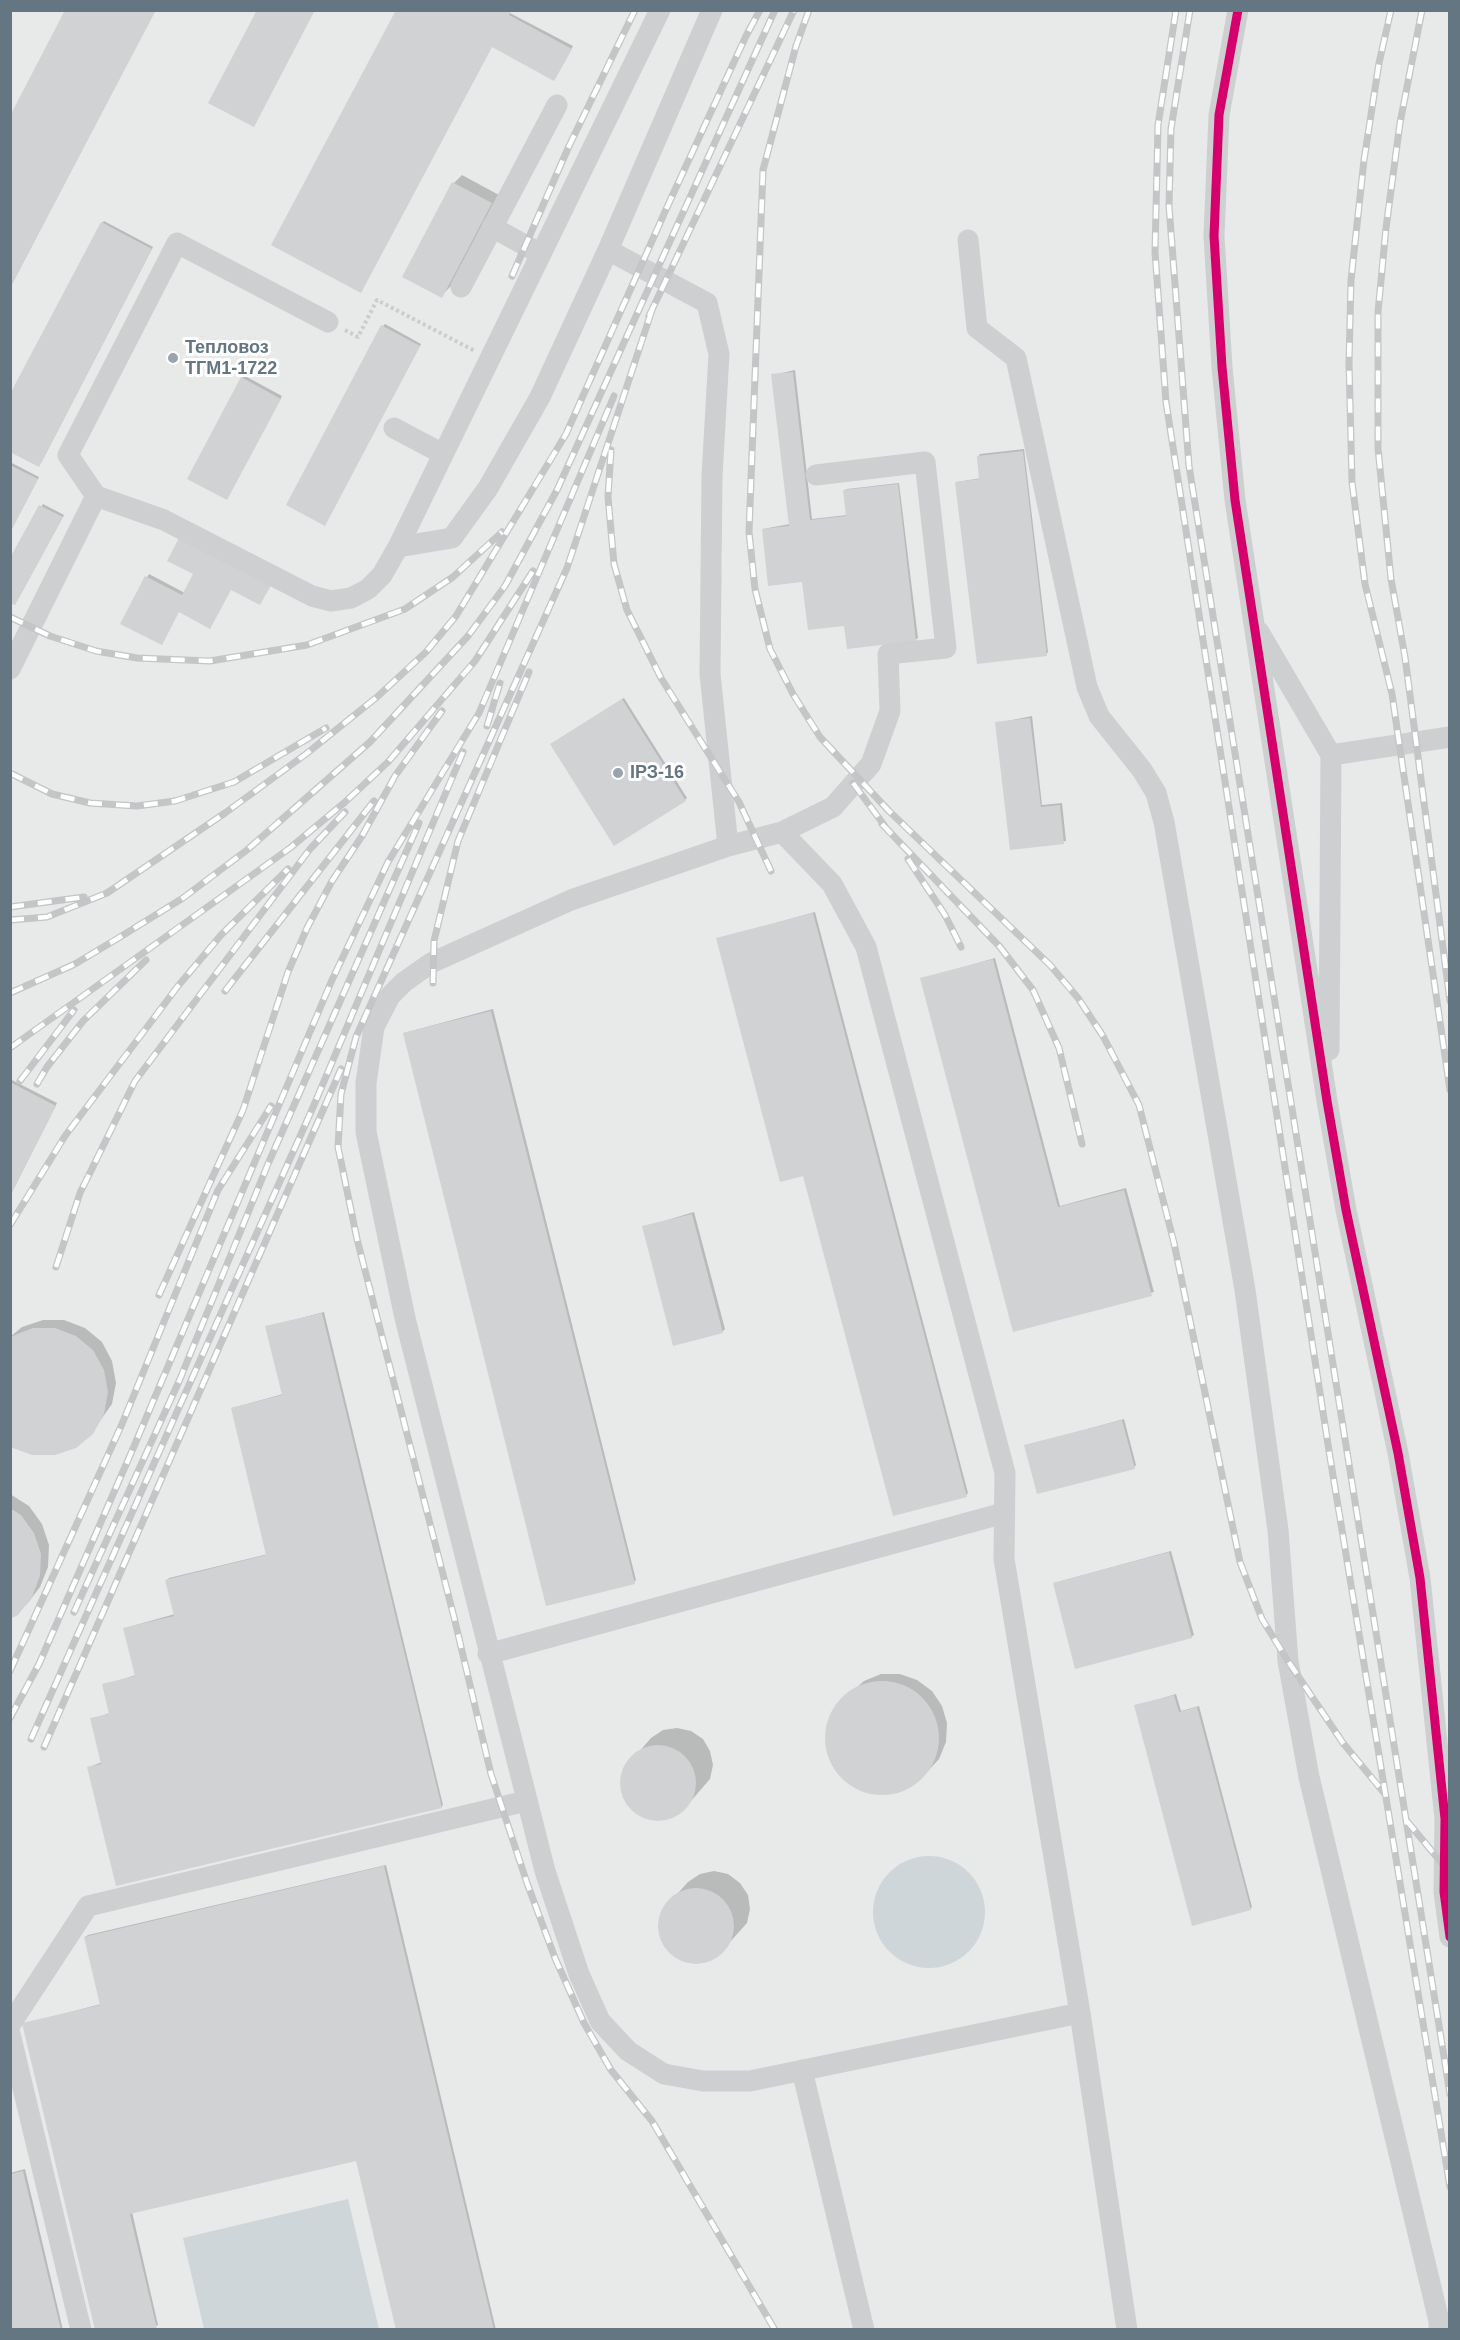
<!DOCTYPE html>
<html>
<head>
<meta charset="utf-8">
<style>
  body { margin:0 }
  #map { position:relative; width:1460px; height:2340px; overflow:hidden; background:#f9f9f9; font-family:Arial,sans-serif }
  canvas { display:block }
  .frame { position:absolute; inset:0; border:12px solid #657683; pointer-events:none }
</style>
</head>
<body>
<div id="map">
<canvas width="1460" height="2340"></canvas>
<div class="frame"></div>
</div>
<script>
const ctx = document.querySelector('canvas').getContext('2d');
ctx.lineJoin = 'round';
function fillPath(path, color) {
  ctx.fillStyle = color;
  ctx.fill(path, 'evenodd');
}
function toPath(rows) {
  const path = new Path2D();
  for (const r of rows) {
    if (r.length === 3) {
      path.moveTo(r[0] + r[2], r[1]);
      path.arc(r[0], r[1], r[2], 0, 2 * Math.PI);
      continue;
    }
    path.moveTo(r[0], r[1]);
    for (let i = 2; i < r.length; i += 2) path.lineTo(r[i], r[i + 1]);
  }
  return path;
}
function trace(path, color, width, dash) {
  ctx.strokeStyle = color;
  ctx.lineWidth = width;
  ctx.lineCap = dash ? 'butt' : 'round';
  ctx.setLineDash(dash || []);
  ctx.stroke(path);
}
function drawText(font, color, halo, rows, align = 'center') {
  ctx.font = font + ' Arial,sans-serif';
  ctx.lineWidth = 6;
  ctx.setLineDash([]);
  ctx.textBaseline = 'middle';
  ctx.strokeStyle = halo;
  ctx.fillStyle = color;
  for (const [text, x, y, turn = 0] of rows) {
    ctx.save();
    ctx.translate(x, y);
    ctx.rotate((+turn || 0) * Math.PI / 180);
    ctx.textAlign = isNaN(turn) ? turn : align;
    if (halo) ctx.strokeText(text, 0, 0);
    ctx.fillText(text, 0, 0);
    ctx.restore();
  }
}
fillPath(toPath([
  [11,11,1449,11,1449,2329,11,2330]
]), '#e8e9e9');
fillPath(toPath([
  [929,1912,56],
  [348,2199,379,2329,204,2329,183,2238]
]), '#ced6d9');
fillPath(toPath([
  [155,10,10,288,10,119],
  [510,13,573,46,556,77,492,46,361,292,273,245],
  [462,175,499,195,450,287,441,296,454,183],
  [104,221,153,247,41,463,102,223],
  [385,324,421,344,326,522,383,326],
  [795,370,812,519,847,515,844,491,847,489,899,483,918,638,915,640,846,625,804,580,763,529,790,524,773,375],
  [245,376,282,396,227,498,242,378],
  [1024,449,1048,652,1046,655,957,482,981,478,978,457,980,454],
  [10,462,39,477,10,532],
  [43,504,64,515,17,601,10,561],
  [149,574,185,593,195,574,272,583,260,603,231,588,179,611,122,623],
  [624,698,687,798,685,800,555,742],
  [1032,716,1042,805,1062,803,1066,841,1012,849,997,723],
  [815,912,968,1493,966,1495,804,1174,718,939],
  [995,958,1060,1206,1126,1188,1154,1292,1014,1330,922,979],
  [493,1009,636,1580,634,1582,404,1033],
  [10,1079,57,1103,10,1196],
  [694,1212,725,1329,722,1332,644,1227],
  [324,1312,443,1805,441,1807,89,1767,102,1762,92,1719,110,1713,104,1685,136,1675,125,1628,175,1614,167,1580,169,1578,268,1554,232,1408,283,1394,267,1327],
  [43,1320,64,1320,85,1328,102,1342,112,1361,116,1383,112,1404,92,1432,10,1445,10,1337,22,1327],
  [1124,1419,1136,1465,1134,1467,1025,1446],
  [10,1494,29,1506,42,1524,49,1545,48,1567,40,1587,27,1604,10,1618],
  [1171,1551,1194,1635,1191,1637,1054,1583],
  [881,1674,900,1674,917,1680,932,1691,942,1706,947,1723,946,1742,939,1759,927,1772,902,1790,884,1794,865,1791,849,1783,837,1769,829,1753,827,1735,831,1717,841,1701,864,1681],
  [1176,1694,1181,1711,1199,1706,1252,1907,1250,1909,1136,1706],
  [677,1728,691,1731,703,1739,710,1751,713,1765,710,1779,684,1809,672,1817,657,1819,644,1816,632,1808,624,1796,622,1782,625,1768,651,1738,663,1730],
  [386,1865,496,2330,397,2330,357,2159,132,2212,158,2325,146,2330,97,2330,24,2024,101,2004,85,1937,88,1935],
  [714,1871,728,1874,740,1883,748,1895,750,1909,747,1923,721,1952,709,1960,695,1963,681,1960,669,1951,661,1939,659,1925,662,1911,688,1882,700,1874],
  [25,2169,63,2330,10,2330,10,2173]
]), '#0003');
fillPath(toPath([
  [65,10,156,10,10,288,10,116],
  [257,10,315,10,254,127,208,103],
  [396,10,512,10,509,15,572,49,554,81,492,47,361,293,271,245],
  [452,182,492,203,442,298,402,277],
  [101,222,152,249,39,467,10,452,10,394],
  [381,325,420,346,325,526,286,505],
  [793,372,810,520,846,516,843,490,898,484,916,641,847,649,844,626,808,630,802,582,768,586,762,529,789,526,771,374],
  [241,377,281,399,227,500,187,479],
  [1023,451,1047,656,977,664,955,482,979,479,977,456],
  [10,465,38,479,10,533],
  [39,505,63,517,15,605,10,603,10,558],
  [179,538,271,585,260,605,231,590,210,629,179,612,162,645,120,624,145,576,182,595,193,574,167,561],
  [622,699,686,801,614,846,550,744],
  [1030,718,1041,807,1060,805,1064,844,1010,850,995,722],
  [813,913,967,1497,893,1516,803,1176,780,1182,716,938],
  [993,959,1058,1207,1124,1190,1152,1296,1013,1332,920,978],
  [491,1011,635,1584,546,1606,403,1033],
  [10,1082,56,1106,10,1196],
  [692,1214,723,1333,673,1346,642,1226],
  [322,1313,442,1808,116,1886,87,1767,101,1764,90,1718,109,1714,102,1684,135,1676,123,1628,174,1616,165,1580,266,1555,231,1408,282,1395,265,1326],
  [33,1328,55,1328,76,1336,93,1350,104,1370,108,1392,104,1414,93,1434,76,1448,55,1455,32,1455,10,1447,10,1337],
  [1122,1420,1135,1469,1037,1494,1024,1445],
  [10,1508,21,1515,34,1533,41,1554,40,1576,32,1597,18,1615,10,1619],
  [1169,1552,1192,1638,1075,1669,1053,1583],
  [882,1738,57],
  [1174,1695,1179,1712,1197,1707,1251,1910,1192,1926,1134,1705],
  [658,1783,38],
  [384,1866,494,2330,396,2330,356,2161,130,2214,157,2329,95,2330,22,2023,100,2005,84,1937],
  [696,1926,38],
  [23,2171,61,2330,10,2330,10,2174]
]), '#d0d2d3');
trace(toPath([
  [345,330,358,337,377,300,475,351]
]), '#cbcccd', 4, [3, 3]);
trace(toPath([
  [1238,10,1219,115,1214,236,1222,367,1235,500,1327,1101,1346,1210,1398,1453,1420,1578,1445,1819,1444,1892,1450,1937],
  [492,227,541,254],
  [968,240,977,328,1016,358,1087,687,1099,716,1142,770,1156,793,1164,822,1245,1290,1278,1530,1288,1661,1309,1777,1439,2321,1439,2330],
  [608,250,707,303,719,354,712,476,710,674,728,846],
  [461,287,557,105],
  [328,322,177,243,68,455,96,496,164,520,312,596,331,601,351,598,368,589,382,575,398,547,660,10],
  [394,428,443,454],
  [816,475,925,462,946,648,888,654,890,711,871,764,833,807,782,832,728,846,571,900,431,963,404,982,390,996,374,1027,366,1083,366,1132,405,1318,545,1871,579,1974,600,2021,628,2051,664,2074,703,2081,750,2081,1080,2013],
  [398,547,452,538,488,488,540,397,608,250,712,10],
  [1259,632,1331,755,1329,1050],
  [10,669,96,496],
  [1331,755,1450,737],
  [782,832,832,884,866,947,1005,1473,1004,1559,1080,2013,1127,2330],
  [488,1654,1004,1513],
  [10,2025,88,1906,526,1801],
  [10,2034,81,2330],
  [802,2070,864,2330]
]), '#cecfd0', 21);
const rail = toPath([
  [809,10,796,46,763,170,749,532,755,589,770,649,793,694,820,737,889,811,1050,965,1078,998,1103,1036,1139,1105,1174,1243,1240,1562,1262,1619,1288,1661,1343,1743,1385,1794],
  [1176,10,1158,125,1155,252,1166,402,1330,1457,1450,2187],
  [1190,10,1171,129,1169,206,1189,466,1450,2094],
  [1391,10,1379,63,1364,160,1351,280,1349,362,1352,482,1365,584,1392,694,1450,1090],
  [1422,10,1400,123,1386,228,1378,312,1378,448,1391,579,1405,657,1450,1001],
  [512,276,569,146,635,10],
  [652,310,567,568,356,1037,341,1094,338,1147,357,1239,454,1617,491,1774,527,1883,555,1958,584,2023,611,2070,652,2121,775,2330],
  [649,316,794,10],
  [611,450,608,497,614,564,627,610,661,678,739,802,771,871],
  [10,617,50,636,96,651,137,658,210,661,307,645,405,609,453,577,502,532],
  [487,726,500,683],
  [10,773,52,794,90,803,137,806,175,801,234,782,326,728],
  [853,783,887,829],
  [882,824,1000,947,1033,990,1059,1048,1082,1144],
  [908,859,945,915,961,947],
  [10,907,84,897],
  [10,920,47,917,107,893,225,813,306,754,377,697,426,652,456,616,566,434,668,205,746,36,760,10],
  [433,983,434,941,458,841,529,672],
  [225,991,374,801],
  [10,993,75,964,120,937,183,898,247,850,370,742,468,636,505,586,557,490,775,10],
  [10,1048,290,848,344,803,388,762,475,661,533,571],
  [20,1081,74,1010],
  [37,1084,47,1067,83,1021,146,960],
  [10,1225,65,1136,178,986,221,935,288,869],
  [56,1267,80,1193,135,1081,310,849,345,812],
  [159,1295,243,1110,288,972,307,928,332,881,362,836,395,776,442,711],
  [74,1612,180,1379,268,1164,419,823],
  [10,1671,122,1424,218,1190,271,1106],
  [10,1718,39,1664,135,1444,332,980,388,862,479,713,614,396],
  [31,1739,314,1105,463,752],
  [44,1747,341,1069],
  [1406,1820,1450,1873]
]);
trace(rail, '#c3c5c6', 7);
trace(rail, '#fff', 4.5, [14]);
trace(toPath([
  [1238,10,1219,115,1214,236,1222,367,1235,500,1327,1101,1346,1210,1398,1453,1420,1578,1445,1819,1444,1892,1450,1937]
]), '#d6006c', 9);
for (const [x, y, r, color] of [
  [173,358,6,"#99a4ac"],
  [618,773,6,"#99a4ac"]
]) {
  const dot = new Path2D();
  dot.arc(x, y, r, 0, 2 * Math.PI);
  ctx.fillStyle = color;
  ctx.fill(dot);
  trace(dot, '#fff', 2);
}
drawText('bold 18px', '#657683', '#fff', [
  ["Тепловоз",185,348],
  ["ТГМ1-1722",185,369],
  ["ІРЗ-16",630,773]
], 'left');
</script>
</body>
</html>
